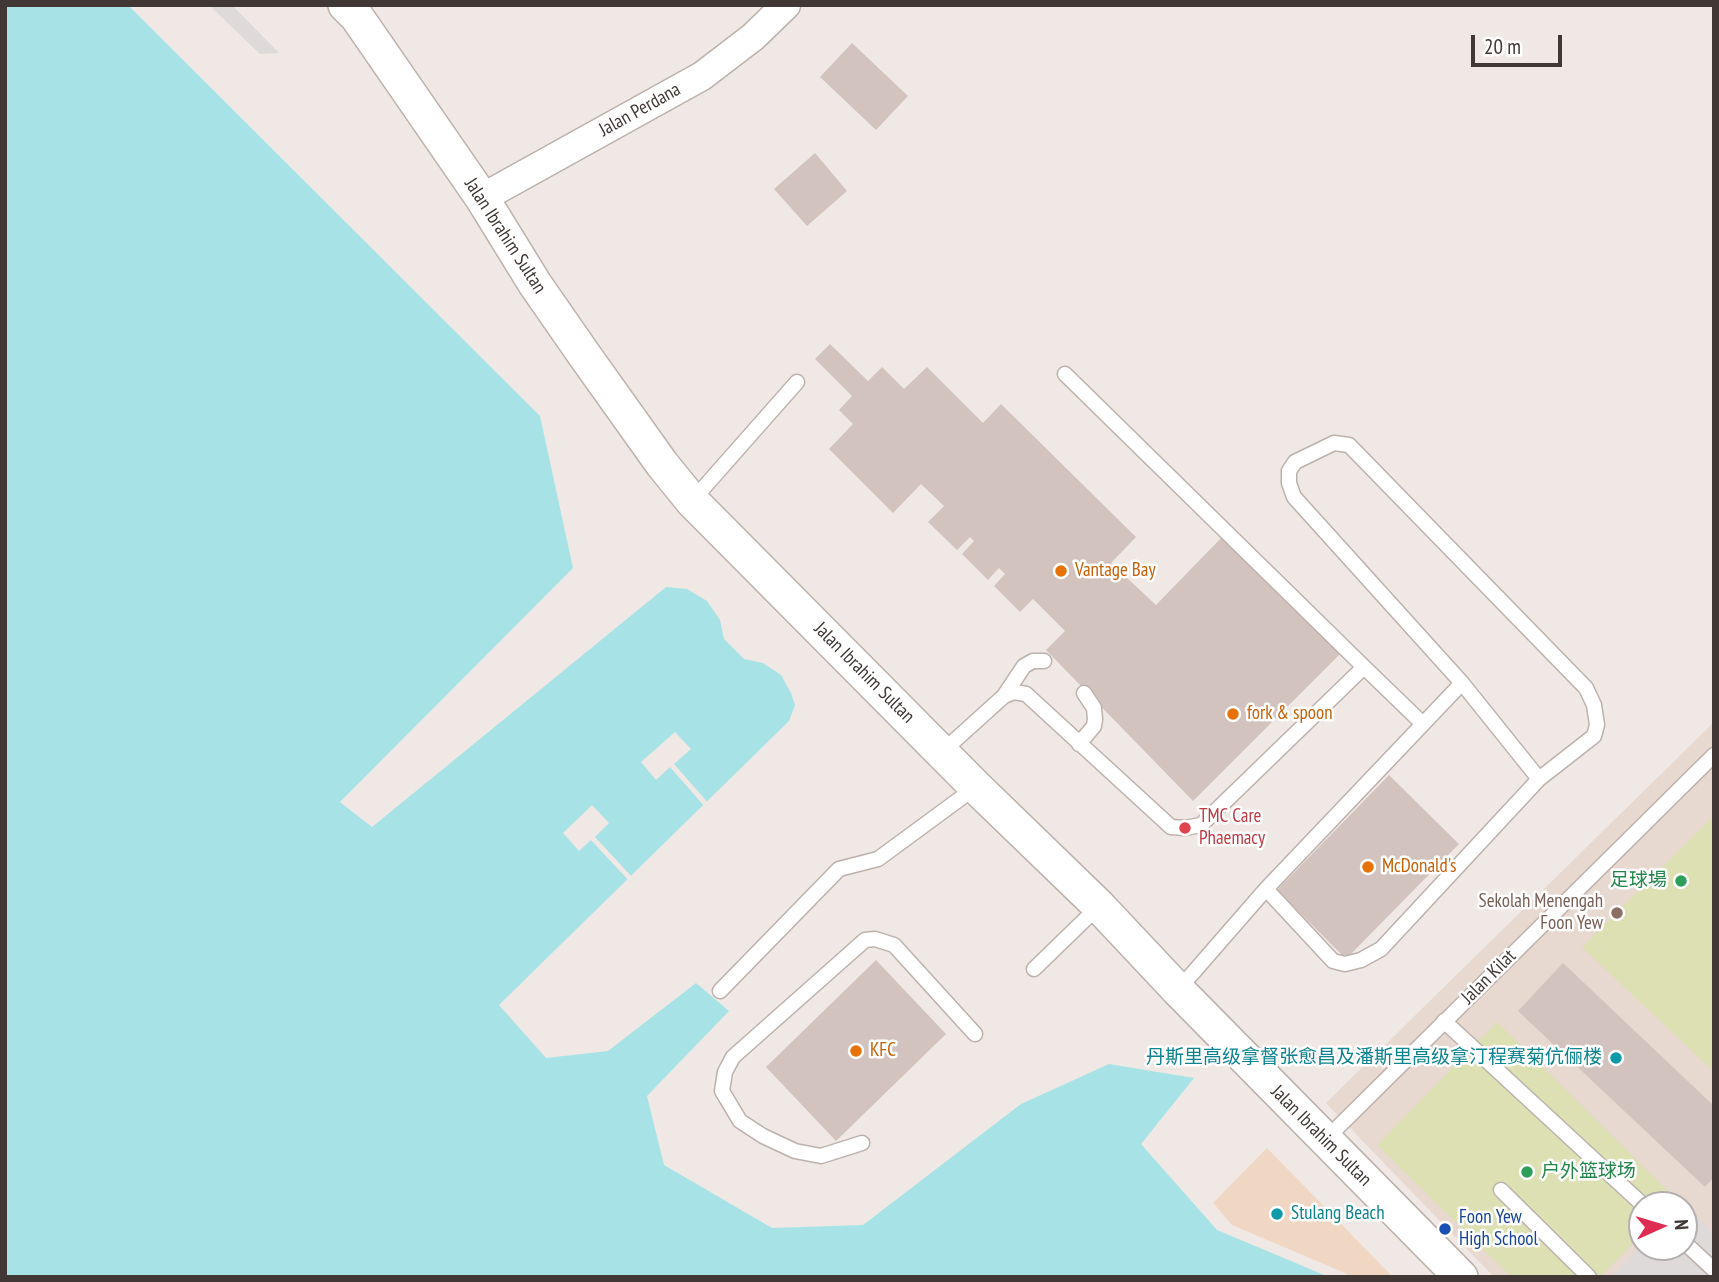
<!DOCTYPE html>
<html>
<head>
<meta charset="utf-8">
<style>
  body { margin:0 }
  #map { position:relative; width:1719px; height:1282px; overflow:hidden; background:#f0e8e4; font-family:"PT Sans Narrow",sans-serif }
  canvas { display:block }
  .frame { position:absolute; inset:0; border:7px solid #413835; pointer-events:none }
  .north { position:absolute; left:1628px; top:1191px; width:70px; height:70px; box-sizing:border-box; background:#fff; border:2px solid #b3afae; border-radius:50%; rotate:86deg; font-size:19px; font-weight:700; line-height:28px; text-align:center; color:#413835 }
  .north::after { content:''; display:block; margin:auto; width:24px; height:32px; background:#df2c53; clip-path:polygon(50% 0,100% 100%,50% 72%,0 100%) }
  .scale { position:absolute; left:1471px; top:35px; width:91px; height:32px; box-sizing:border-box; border:4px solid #413835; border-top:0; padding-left:9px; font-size:21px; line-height:24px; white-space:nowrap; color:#413835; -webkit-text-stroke:5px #fff; paint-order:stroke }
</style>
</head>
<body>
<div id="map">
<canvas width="1719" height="1282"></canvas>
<div class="frame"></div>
<div class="north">N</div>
<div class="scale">20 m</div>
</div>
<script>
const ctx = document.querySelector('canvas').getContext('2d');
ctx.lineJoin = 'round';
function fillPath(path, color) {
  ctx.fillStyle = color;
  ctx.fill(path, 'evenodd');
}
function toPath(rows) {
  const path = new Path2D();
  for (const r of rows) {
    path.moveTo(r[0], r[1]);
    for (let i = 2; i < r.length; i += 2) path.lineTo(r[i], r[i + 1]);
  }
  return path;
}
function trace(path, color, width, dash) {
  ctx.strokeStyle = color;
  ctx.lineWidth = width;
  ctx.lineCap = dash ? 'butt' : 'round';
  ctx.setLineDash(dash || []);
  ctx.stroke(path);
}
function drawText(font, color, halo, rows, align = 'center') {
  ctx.font = font + ' "PT Sans Narrow","Noto Sans SC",sans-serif';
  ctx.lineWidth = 5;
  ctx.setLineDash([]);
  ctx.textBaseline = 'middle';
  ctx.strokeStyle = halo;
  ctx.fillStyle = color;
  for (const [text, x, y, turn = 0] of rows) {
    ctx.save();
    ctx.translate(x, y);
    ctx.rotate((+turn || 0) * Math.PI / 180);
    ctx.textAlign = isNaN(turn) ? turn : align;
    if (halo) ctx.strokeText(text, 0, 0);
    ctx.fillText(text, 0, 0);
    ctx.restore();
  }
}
fillPath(toPath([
  [1714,722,1714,1277,1494,1277,1326,1103],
  [1642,1205,1684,1205,1684,1247,1642,1247]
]), '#e7d8d0');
fillPath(toPath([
  [1714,815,1714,1072,1582,947],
  [1497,1022,1676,1199,1670,1205,1642,1205,1642,1234,1600,1277,1511,1277,1377,1145]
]), '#dce0b2');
fillPath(toPath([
  [1267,1148,1393,1277,1349,1277,1345,1273,1232,1225,1213,1203]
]), '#f0d7c4');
fillPath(toPath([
  [209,5,232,5,279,53,260,54],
  [1682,1202,1714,1233,1714,1277,1611,1277,1642,1244,1642,1247,1684,1247,1684,1205,1680,1205]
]), '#dedad9');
fillPath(toPath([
  [5,5,128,5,540,416,573,568,340,802,372,827,666,587,687,589,707,601,720,620,724,639,744,659,763,663,781,675,791,693,795,705,789,721,499,1005,546,1058,608,1051,696,983,729,1011,647,1096,664,1165,772,1228,863,1225,1021,1104,1109,1064,1194,1078,1141,1144,1217,1230,1329,1277,5,1277]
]), '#a7e3e6');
fillPath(toPath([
  [675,732,691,749,674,764,709,804,705,807,670,767,656,780,641,762],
  [592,805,609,823,595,837,633,878,630,882,591,840,579,851,563,833]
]), '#f0e8e4');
fillPath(toPath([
  [852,43,908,96,876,130,820,77],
  [815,153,847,191,807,226,774,189],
  [830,344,868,381,882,367,904,389,927,367,983,423,1001,404,1136,537,1111,563,1156,605,1224,535,1341,653,1193,801,1046,650,1065,631,1033,599,1020,612,994,586,1005,574,999,568,988,580,962,554,974,541,970,537,957,550,928,522,944,506,921,484,893,513,829,449,853,424,839,410,852,396,815,359],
  [1389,775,1459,844,1346,959,1277,890],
  [876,960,946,1034,836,1141,766,1067],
  [1563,963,1714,1106,1714,1177,1705,1187,1518,1011]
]), '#d3c3be');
const service = toPath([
  [692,501,797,382],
  [1004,696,1014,692,1026,694,1171,827,1185,828,1201,825,1364,667,1065,374],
  [1423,724,1462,683],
  [1079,744,1094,726,1095,719,1094,708,1084,693],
  [942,752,1004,696,1024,666,1033,661,1044,661],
  [1266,889,1333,961,1345,964,1361,960,1381,949,1539,779,1594,736,1597,725,1594,705,1586,688,1349,445,1334,443,1295,462,1289,471,1289,483,1294,497,1462,683,1539,779],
  [1034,969,1099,906],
  [1178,990,1266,889,1423,724,1364,667],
  [720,991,839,869,878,859,976,787],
  [1444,1021,1643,1205],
  [1326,1139,1714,755],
  [862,1143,821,1156,795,1151,763,1136,740,1121,722,1091,725,1072,733,1057,865,940,875,939,894,945,975,1034],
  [1501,1190,1589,1277],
  [1684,1242,1714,1270]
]);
const minor = toPath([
  [482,198,702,76,753,37,786,5]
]);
const tertiary = toPath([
  [345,5,357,17,482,198,535,284,585,356,662,464,692,501,976,787,1099,906,1178,990,1461,1277]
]);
trace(service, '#bdb1ab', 17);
trace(minor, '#bdb1ab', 31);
trace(tertiary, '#bdb1ab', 36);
trace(service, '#fff', 14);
trace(minor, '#fff', 28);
trace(tertiary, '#fff', 33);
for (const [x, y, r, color] of [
  [1061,571,7,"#e8710a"],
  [1233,714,7,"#e8710a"],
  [1185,828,7,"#e0444e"],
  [1368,867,7,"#e8710a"],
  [1681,881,7,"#2e9e5b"],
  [1617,913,7,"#8d6e63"],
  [856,1051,7,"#e8710a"],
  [1616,1058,7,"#0f9aa8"],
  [1527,1172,7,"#2e9e5b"],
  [1277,1214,7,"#0f9aa8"],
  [1445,1229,7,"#1a4fb4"]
]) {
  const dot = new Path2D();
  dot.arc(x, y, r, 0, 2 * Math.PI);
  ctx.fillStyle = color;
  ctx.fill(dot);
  trace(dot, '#fff', 2.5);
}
drawText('19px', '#413835', '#fff', [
  ["Jalan Perdana",640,110,-29],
  ["Jalan Ibrahim Sultan",505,236,57],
  ["Jalan Ibrahim Sultan",864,673,45],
  ["Jalan Kilat",1489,977,-45],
  ["Jalan Ibrahim Sultan",1321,1136,45]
]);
drawText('19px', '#c56008', '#fff', [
  ["Vantage Bay",1075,571],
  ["fork & spoon",1247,714],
  ["McDonald's",1382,867],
  ["KFC",870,1051]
], 'left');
drawText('19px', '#be3a42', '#fff', [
  ["TMC Care",1199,817],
  ["Phaemacy",1199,839]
], 'left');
drawText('19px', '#27864d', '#fff', [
  ["足球場",1667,881],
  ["户外篮球场",1541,1172,"left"]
], 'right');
drawText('19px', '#785e54', '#fff', [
  ["Sekolah Menengah",1603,902],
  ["Foon Yew",1603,924]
], 'right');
drawText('19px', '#0d838f', '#fff', [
  ["丹斯里高级拿督张愈昌及潘斯里高级拿汀程赛菊伉俪楼",1602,1058],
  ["Stulang Beach",1291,1214,"left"]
], 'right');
drawText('19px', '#164399', '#fff', [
  ["Foon Yew",1459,1218],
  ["High School",1459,1240]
], 'left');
</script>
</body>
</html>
